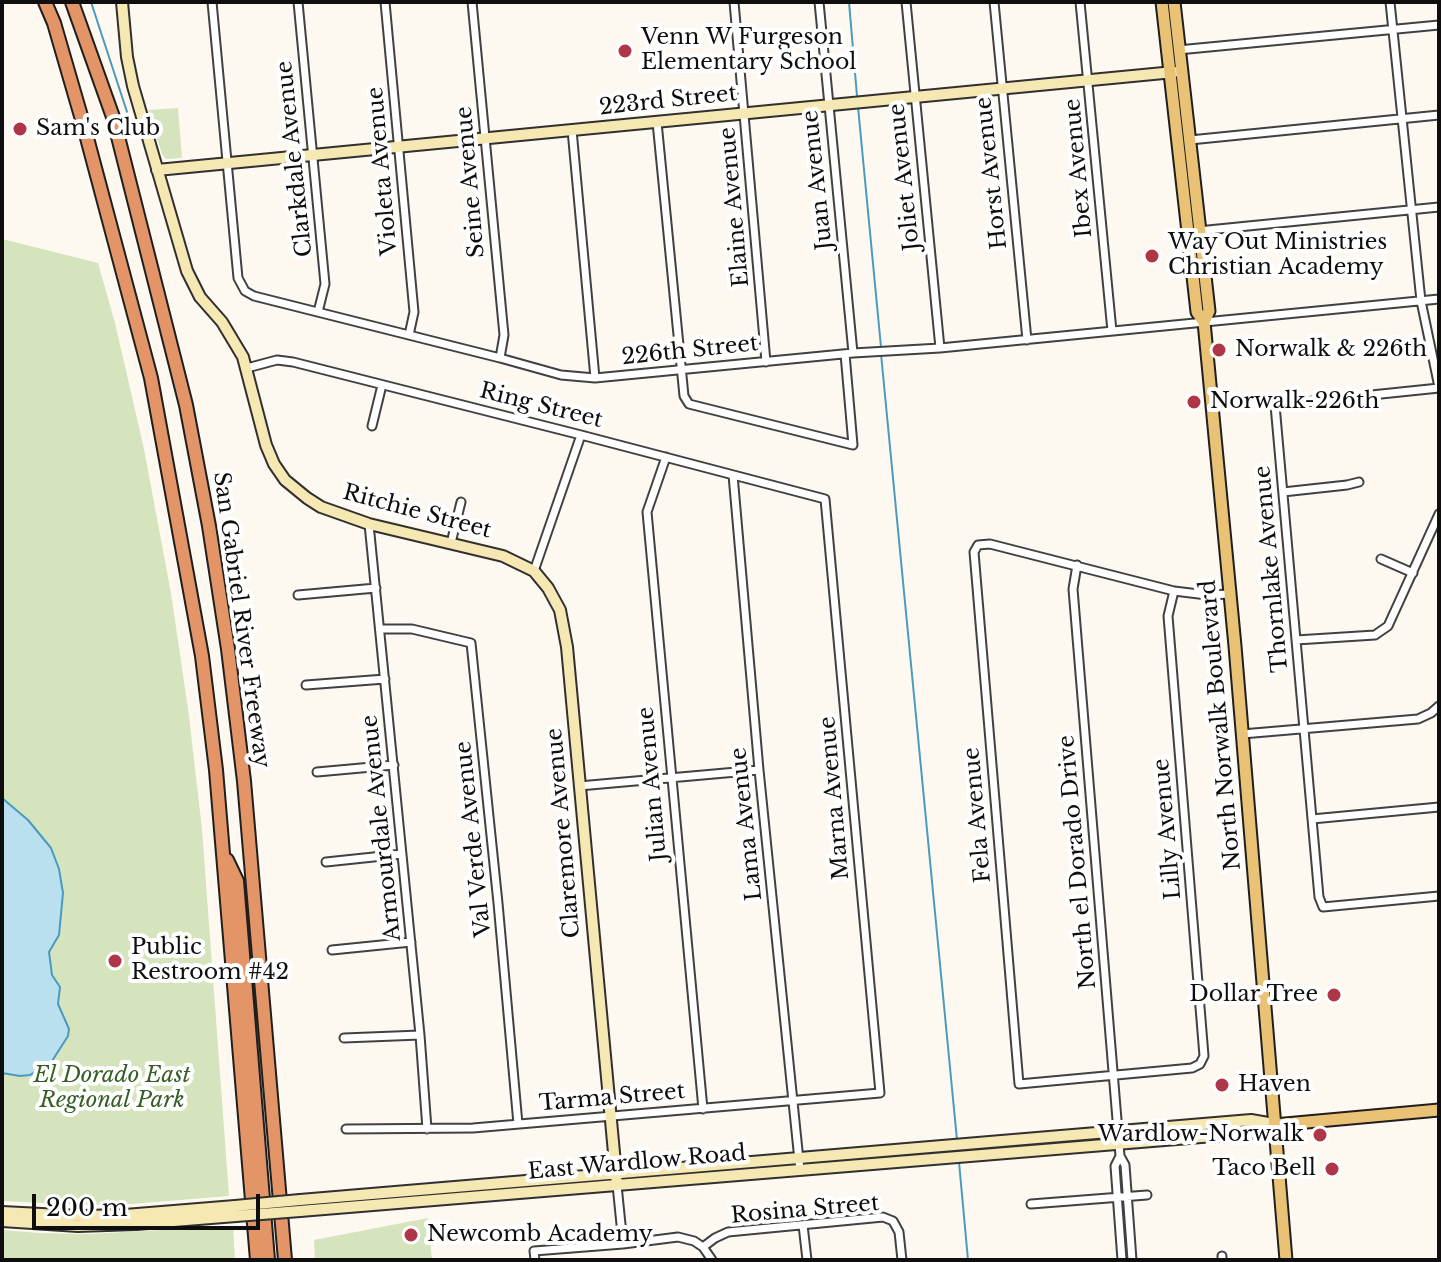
<!DOCTYPE html>
<html>
<head>
<meta charset="utf-8">
<style>
  body { margin:0 }
  #map { position:relative; width:1441px; height:1262px; overflow:hidden; background:#fdf9f0; font-family:"Libre Baskerville",serif }
  canvas { display:block }
  .frame { position:absolute; inset:0; border:4px solid #0e0e0e; pointer-events:none }
  .scale { position:absolute; left:32px; top:1194px; width:228px; height:36px; box-sizing:border-box; border:4px solid #0e0e0e; border-top:0; padding-left:10px; font-size:24px; line-height:28px; white-space:nowrap; color:#0e0e0e; -webkit-text-stroke:6px #fff; paint-order:stroke }
</style>
</head>
<body>
<div id="map">
<canvas width="1441" height="1262"></canvas>
<div class="frame"></div>
<div class="scale">200 m</div>
</div>
<script>
const ctx = document.querySelector('canvas').getContext('2d');
ctx.lineJoin = 'round';
function fillPath(path, color) {
  ctx.fillStyle = color;
  ctx.fill(path, 'evenodd');
}
function toPath(rows) {
  const path = new Path2D();
  for (const r of rows) {
    path.moveTo(r[0], r[1]);
    for (let i = 2; i < r.length; i += 2) path.lineTo(r[i], r[i + 1]);
  }
  return path;
}
function trace(path, color, width, dash) {
  ctx.strokeStyle = color;
  ctx.lineWidth = width;
  ctx.lineCap = dash ? 'butt' : 'round';
  ctx.setLineDash(dash || []);
  ctx.stroke(path);
}
function drawText(font, color, halo, rows, align = 'center') {
  ctx.font = font + ' "Libre Baskerville",serif';
  ctx.lineWidth = 8;
  ctx.setLineDash([]);
  ctx.textBaseline = 'middle';
  ctx.strokeStyle = halo;
  ctx.fillStyle = color;
  for (const [text, x, y, turn = 0] of rows) {
    ctx.save();
    ctx.translate(x, y);
    ctx.rotate((+turn || 0) * Math.PI / 180);
    ctx.textAlign = isNaN(turn) ? turn : align;
    if (halo) ctx.strokeText(text, 0, 0);
    ctx.fillText(text, 0, 0);
    ctx.restore();
  }
}
fillPath(toPath([
  [178,108,182,158,166,159,162,154,148,110],
  [2,239,98,263,115,323,144,449,171,593,189,716,202,829,229,1196,131,1204,84,1205,2,1201],
  [428,1218,432,1260,315,1260,314,1240],
  [233,1226,235,1260,2,1260,2,1230,40,1233,89,1234]
]), '#d5e4bd');
const water = toPath([
  [2,798,28,820,51,848,59,869,63,893,59,935,49,952,52,975,60,987,58,1004,69,1029,68,1036,52,1061,30,1075,20,1076,2,1073,2,798]
]);
fillPath(water, '#bae0ef');
trace(water, '#4a9abe', 2);
trace(toPath([
  [91,2,129,118,130,125],
  [849,2,857,96],
  [858,107,881,347],
  [881,354,957,1140],
  [959,1162,968,1260]
]), '#4a9abe', 2);
const street = toPath([
  [212,2,238,278,245,291,254,296,500,358,561,375,595,378,853,353,940,348,1439,299],
  [298,2,325,284,318,312],
  [385,2,414,312,409,335],
  [472,2,504,335,500,358],
  [734,2,766,362],
  [819,2,853,353],
  [906,2,940,348],
  [994,2,1027,340],
  [1080,2,1112,331],
  [1390,2,1421,301,1439,387],
  [1178,50,1439,25],
  [657,122,684,396,689,404,853,445,845,354],
  [572,130,595,378],
  [1190,140,1439,115],
  [1198,231,1439,207],
  [247,368,277,360,293,362,581,435,825,499,880,1093,473,1128,346,1129],
  [1439,388,1275,405,1319,897,1323,907,1439,896],
  [372,426,382,385],
  [666,457,647,512,703,1109],
  [733,475,759,770,800,1170],
  [1283,492,1347,485,1359,482],
  [369,524,420,1035,427,1129],
  [451,543,461,502],
  [1381,559,1413,573],
  [1077,565,1073,589,1120,1156,1125,1165,1132,1260],
  [534,571,581,435],
  [1174,591,1168,616,1204,1056,1200,1064,1192,1068,1019,1084,974,552,978,545,990,544,1174,591,1207,595,1230,594],
  [298,595,376,588],
  [380,629,412,629,471,643,498,903,518,1124],
  [1296,640,1375,635,1388,626,1439,514],
  [306,685,385,679],
  [1242,734,1418,719,1431,713,1439,706],
  [317,772,394,765],
  [579,786,759,770],
  [1312,819,1439,807],
  [326,862,402,854],
  [332,950,411,942],
  [344,1038,420,1035],
  [1120,1156,1115,1166,1122,1260],
  [617,1185,623,1244],
  [1031,1204,1147,1195],
  [803,1225,807,1260],
  [703,1247,712,1260],
  [1222,1256,1222,1260],
  [535,1260,534,1251,623,1244,678,1237,694,1241,703,1247,715,1238,728,1232,883,1217,893,1221,899,1232,902,1260]
]);
const secondary = toPath([
  [122,2,127,57,133,86,187,271,200,297,222,322,243,357,266,445,274,464,285,480,307,498,321,507,369,524,503,556,534,571,548,588,560,610,567,647,617,1185],
  [157,170,1174,72],
  [300,1200,1251,1120,1274,1124],
  [300,1211,1250,1133,1274,1125],
  [2,1212,81,1216,125,1215,235,1206],
  [2,1221,78,1226,136,1224,236,1216]
]);
const primary = toPath([
  [1162,2,1197,312,1204,322,1209,374,1235,646,1286,1260],
  [1174,2,1209,311,1204,322],
  [1274,1125,1439,1110]
]);
const highway = toPath([
  [45,2,54,23,83,123,151,378,202,656,216,770,257,1260],
  [72,2,113,117,186,405,209,526,228,649,244,781,285,1260],
  [227,860,237,881,268,1260]
]);
trace(street, '#414141', 11);
trace(secondary, '#303030', 14);
trace(primary, '#1f1f1f', 15);
trace(highway, '#1f1f1f', 16);
trace(street, '#fff', 7);
trace(secondary, '#f6e8b3', 10);
trace(primary, '#e9c275', 11);
trace(highway, '#e39568', 12);
const secondaryBridge = toPath([
  [235,1206,300,1200],
  [236,1216,300,1211]
]);
trace(secondaryBridge, '#303030', 14, []);
trace(secondaryBridge, '#f6e8b3', 10);
for (const [x, y, r, color] of [
  [625,51,8,"#ae3647"],
  [20,129,8,"#ae3647"],
  [1152,256,8,"#ae3647"],
  [1219,350,8,"#ae3647"],
  [1194,402,8,"#ae3647"],
  [115,961,8,"#ae3647"],
  [1334,995,8,"#ae3647"],
  [1222,1085,8,"#ae3647"],
  [1320,1135,8,"#ae3647"],
  [1332,1169,8,"#ae3647"],
  [411,1235,8,"#ae3647"]
]) {
  const dot = new Path2D();
  dot.arc(x, y, r, 0, 2 * Math.PI);
  ctx.fillStyle = color;
  ctx.fill(dot);
  trace(dot, '#fff', 3);
}
drawText('22px', '#0e0e0e', '#fff', [
  ["Venn W Furgeson",641,38],
  ["Elementary School",641,63],
  ["Sam's Club",36,129],
  ["Way Out Ministries",1168,243],
  ["Christian Academy",1168,268],
  ["Norwalk & 226th",1235,350],
  ["Norwalk-226th",1210,402],
  ["Public",131,948],
  ["Restroom #42",131,973],
  ["Dollar Tree",1318,995,"right"],
  ["Haven",1238,1085],
  ["Wardlow-Norwalk",1304,1135,"right"],
  ["Taco Bell",1316,1169,"right"],
  ["Newcomb Academy",427,1235]
], 'left');
drawText('22px', '#0e0e0e', '#fff', [
  ["223rd Street",668,101,-6],
  ["Clarkdale Avenue",295,159,-96],
  ["Ibex Avenue",1079,168,-95],
  ["Violeta Avenue",383,171,-95],
  ["Horst Avenue",992,173,-96],
  ["Joliet Avenue",905,177,-96],
  ["Juan Avenue",818,180,-96],
  ["Seine Avenue",471,182,-95],
  ["Elaine Avenue",735,207,-95],
  ["226th Street",690,351,-6],
  ["Ring Street",541,406,14],
  ["Ritchie Street",417,512,15],
  ["Thornlake Avenue",1272,569,-95],
  ["San Gabriel River Freeway",241,620,82],
  ["North Norwalk Boulevard",1221,725,-95],
  ["Julian Avenue",653,784,-95],
  ["Marna Avenue",835,798,-95],
  ["Fela Avenue",978,815,-95],
  ["Lama Avenue",747,824,-96],
  ["Armourdale Avenue",382,828,-96],
  ["Lilly Avenue",1168,829,-95],
  ["Claremore Avenue",564,833,-95],
  ["Val Verde Avenue",474,839,-96],
  ["North el Dorado Drive",1078,862,-95],
  ["Tarma Street",612,1098,-5],
  ["East Wardlow Road",637,1163,-5],
  ["Rosina Street",805,1210,-5]
]);
drawText('italic 22px', '#365e25', '#fff', [
  ["El Dorado East",112,1076],
  ["Regional Park",112,1101]
]);
</script>
</body>
</html>
